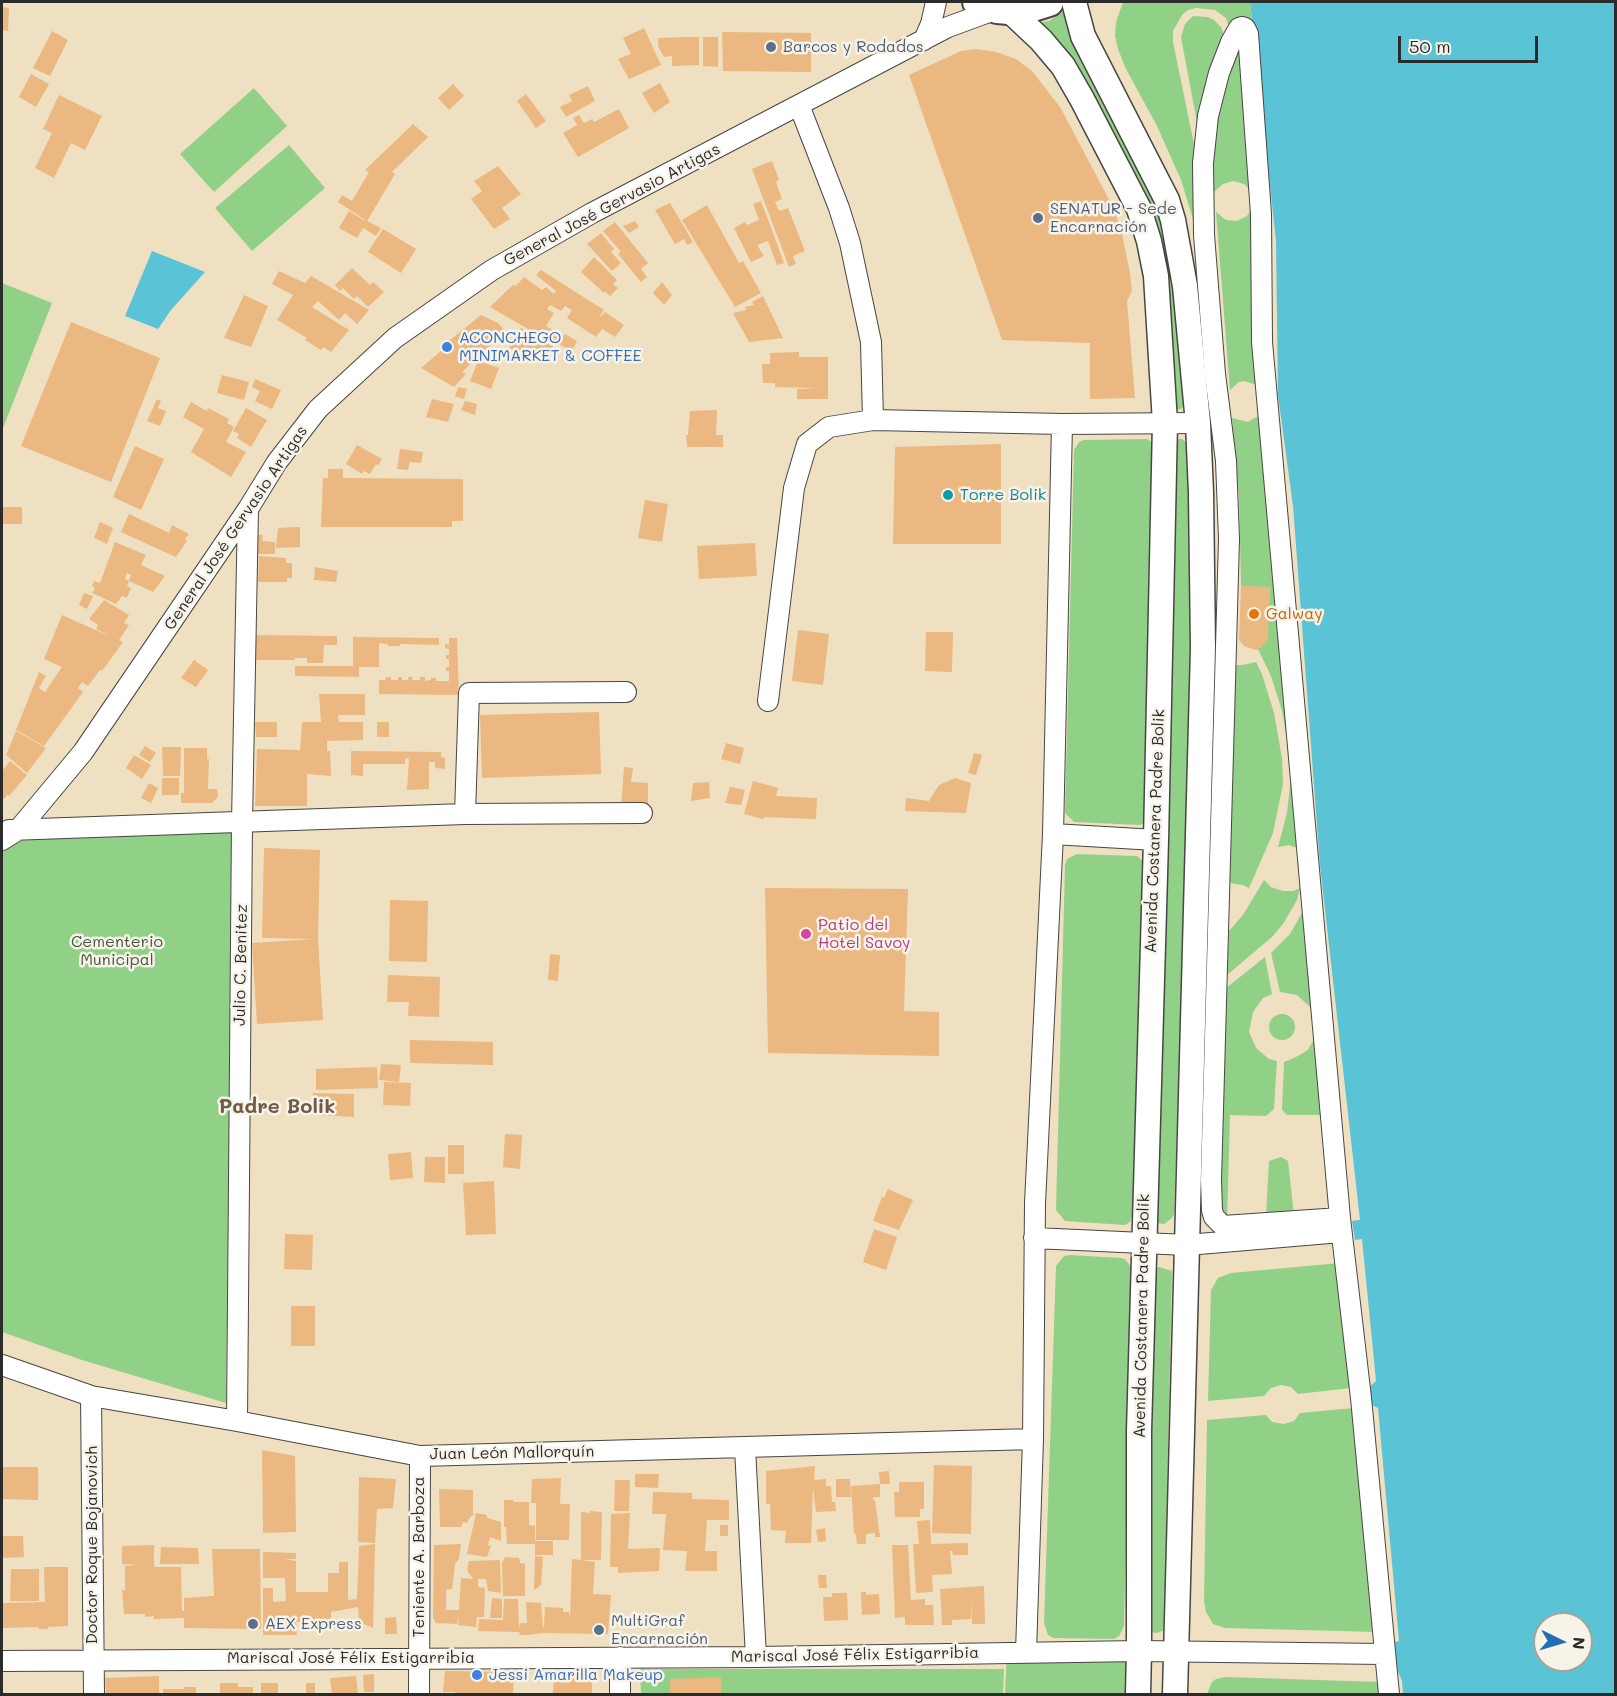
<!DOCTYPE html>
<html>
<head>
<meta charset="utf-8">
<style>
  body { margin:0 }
  #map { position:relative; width:1617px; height:1696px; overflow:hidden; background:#efe0c2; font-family:Mali,sans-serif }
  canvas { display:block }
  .frame { position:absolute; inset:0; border:3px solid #2b2b2b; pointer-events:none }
  .north { position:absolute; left:1533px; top:1612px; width:60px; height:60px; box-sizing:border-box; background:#f7f3e8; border:2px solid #a5a39c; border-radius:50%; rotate:95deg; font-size:16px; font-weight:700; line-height:24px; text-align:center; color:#2b2b2b }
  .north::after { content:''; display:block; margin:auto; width:21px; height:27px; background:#1f6fb2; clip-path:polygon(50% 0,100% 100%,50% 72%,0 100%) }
  .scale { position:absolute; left:1398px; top:36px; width:140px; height:27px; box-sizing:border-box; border:3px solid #2b2b2b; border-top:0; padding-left:8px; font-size:18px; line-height:21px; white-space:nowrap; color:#2b2b2b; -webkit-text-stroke:4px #f7f3e8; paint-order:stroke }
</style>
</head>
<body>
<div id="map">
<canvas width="1617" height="1696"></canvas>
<div class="frame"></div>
<div class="north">N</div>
<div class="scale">50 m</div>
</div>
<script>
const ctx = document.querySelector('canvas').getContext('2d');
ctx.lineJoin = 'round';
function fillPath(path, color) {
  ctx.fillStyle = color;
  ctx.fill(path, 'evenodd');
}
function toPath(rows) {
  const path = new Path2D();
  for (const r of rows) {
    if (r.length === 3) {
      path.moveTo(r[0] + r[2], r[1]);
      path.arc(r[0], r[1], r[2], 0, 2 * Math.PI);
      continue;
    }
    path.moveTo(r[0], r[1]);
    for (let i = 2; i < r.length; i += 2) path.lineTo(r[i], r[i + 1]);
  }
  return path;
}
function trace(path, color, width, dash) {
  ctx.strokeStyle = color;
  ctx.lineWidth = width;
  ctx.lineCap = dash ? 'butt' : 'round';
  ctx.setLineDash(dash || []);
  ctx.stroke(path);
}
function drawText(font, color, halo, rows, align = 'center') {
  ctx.font = font + ' Mali,sans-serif';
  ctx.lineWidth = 5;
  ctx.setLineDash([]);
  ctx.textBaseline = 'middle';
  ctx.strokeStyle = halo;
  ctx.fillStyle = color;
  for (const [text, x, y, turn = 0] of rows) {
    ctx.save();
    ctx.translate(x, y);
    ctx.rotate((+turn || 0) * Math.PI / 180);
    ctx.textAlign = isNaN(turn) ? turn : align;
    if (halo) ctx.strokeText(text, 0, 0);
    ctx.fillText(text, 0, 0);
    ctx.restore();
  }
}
fillPath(toPath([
  [1123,2,1250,2,1252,26,1229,27,1226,18,1215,10,1196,8,1188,10,1182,15,1173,31,1173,42,1195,149,1198,235,1181,180,1157,126,1126,69,1118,49,1115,36,1116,22],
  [1067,9,1160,201,1180,323,1184,406,1181,409,1175,410,1162,281,1038,23,1049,21],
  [1193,16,1208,17,1214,20,1221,27,1225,38,1200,139,1181,37,1185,24],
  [1241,42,1252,192,1244,184,1233,181,1223,184,1214,192,1213,158,1219,99],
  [254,88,287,126,214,192,180,154],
  [289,145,325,188,252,251,215,208],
  [1252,207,1257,385,1244,381,1239,382,1230,390,1216,212,1226,220,1237,221,1247,216],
  [2,283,52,303,3,428,2,427],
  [1260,415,1302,846,1297,848,1289,845,1278,847,1287,813,1291,776,1290,756,1282,711,1271,676,1258,649,1267,641,1270,588,1241,586,1239,496,1232,418,1248,422],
  [1147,439,1154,444,1145,823,1140,825,1074,822,1065,813,1074,450,1079,442,1084,440],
  [1175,439,1182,439,1188,444,1193,578,1180,1040,1174,1214,1171,1219,1164,1224,1157,1223],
  [1256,662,1262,674,1274,713,1282,758,1283,784,1273,833,1249,888,1243,885,1230,883,1234,665,1243,665],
  [233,832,226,1403,82,1360,2,1332,2,851,24,839],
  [1077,854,1137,856,1143,861,1145,866,1133,1215,1130,1222,1125,1225,1065,1221,1056,1210,1065,865,1067,859],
  [1264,880,1271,887,1283,891,1293,891,1300,888,1297,900,1283,924,1272,937,1227,975,1229,931,1243,915],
  [1308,902,1312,1009,1297,995,1280,992,1271,953,1290,934],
  [1265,957,1272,994,1263,998,1253,1012,1249,1032,1256,1048,1269,1059,1277,1061,1274,1109,1266,1116,1230,1115,1227,1222,1216,1211,1221,992],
  [1282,1027,13],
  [1315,1037,1326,1115,1287,1115,1282,1110,1284,1062,1296,1057,1308,1050],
  [1281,1157,1288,1161,1294,1215,1266,1217,1269,1161],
  [1070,1255,1121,1258,1125,1259,1131,1267,1124,1626,1119,1636,1114,1639,1054,1638,1048,1635,1044,1623,1056,1266,1064,1256],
  [1340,1263,1351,1388,1298,1394,1291,1387,1281,1385,1271,1388,1264,1396,1208,1401,1211,1290,1218,1278,1231,1273],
  [1159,1267,1172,1271,1164,1630,1157,1633,1149,1632,1151,1271],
  [1354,1408,1377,1632,1225,1628,1213,1624,1206,1612,1204,1602,1207,1420,1266,1415,1272,1422,1284,1424,1294,1421,1300,1413],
  [1139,1651,1138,1694,1005,1694,1007,1652],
  [640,1669,1004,1669,1003,1694,641,1694],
  [1226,1677,1380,1682,1382,1694,1207,1694,1212,1682,1216,1679]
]), '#91d087');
fillPath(toPath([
  [1250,2,1615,2,1615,1694,1403,1694,1402,1681,1393,1659,1391,1643,1399,1641,1378,1408,1369,1404,1368,1388,1376,1381,1362,1239,1355,1240,1352,1221,1360,1220,1320,865,1293,506,1278,395,1276,241],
  [1545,1624,1581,1624,1581,1660,1545,1660],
  [152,251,205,272,171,310,158,329,125,316]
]), '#5ac3d5');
fillPath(toPath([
  [2,7,9,8,8,31,2,30],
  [644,28,661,65,629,79,618,59,631,54,623,38],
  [52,31,68,40,50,76,33,68],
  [722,32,811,33,811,72,723,71],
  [685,37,699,37,699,65,672,66,672,56,664,57,658,46,658,38],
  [703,37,718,37,718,67,703,66],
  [976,49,996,52,1016,59,1032,71,1060,107,1113,207,1121,229,1130,273,1132,291,1127,301,1135,398,1090,399,1090,343,1002,340,909,75,961,51],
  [31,74,49,84,36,107,19,97],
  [660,83,670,102,654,113,642,93],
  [453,84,464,96,449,110,438,98],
  [588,86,595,101,566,117,560,107,572,101,569,95],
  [526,94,546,121,536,128,517,101],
  [59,95,102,116,85,150,71,143,54,178,35,168,52,133,43,129],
  [619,109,629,128,578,157,563,133,577,125,573,118,579,115,584,123,592,119,594,122],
  [413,124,428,137,392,172,395,174,367,221,381,228,376,236,363,228,357,238,339,228,349,211,365,221,365,220,338,202,342,195,352,201,369,172,365,170],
  [772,161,779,180,776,182,782,199,775,202,779,211,788,208,805,251,793,256,796,264,789,267,752,169],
  [498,166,521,194,502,208,510,219,494,229,471,199,482,191,474,181],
  [761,201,775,238,784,263,777,265,768,241,757,245,764,256,751,262,734,228,745,222,747,225,759,220,753,204],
  [670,203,693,242,687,245,684,239,675,244,655,210],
  [707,205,739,263,743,261,761,293,735,307,682,220],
  [635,221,639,227,629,233,623,226],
  [615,222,648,263,641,269,647,277,641,282,618,254,621,252,603,231],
  [383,229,416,249,401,273,368,252],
  [601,233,614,249,611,252,621,263,612,271,587,244],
  [594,257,617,280,613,284,618,288,610,296,605,291,604,293,581,272],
  [352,268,370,285,373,282,384,292,368,307,357,296,354,299,343,288,340,291,335,285],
  [541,270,604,310,600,316,601,317,605,312,624,325,615,337,602,329,596,337,567,318,572,310,565,306,561,311,550,305,547,309,554,313,546,326,563,336,565,334,577,341,572,351,536,331,535,333,490,307,513,285,516,286,524,277,542,290,546,287,554,294,556,291,536,275],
  [279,271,305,283,311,276,369,310,357,324,345,313,339,320,318,301,312,307,349,330,331,352,323,347,321,350,305,340,307,338,277,320,293,295,272,284],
  [662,282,672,295,664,305,653,293],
  [244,295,268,306,251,347,224,338],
  [763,296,783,338,749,342,733,313,746,310,745,307,754,305,752,302],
  [481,315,498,323,505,331,462,372,466,374,454,387,421,368,442,350,440,349,445,344],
  [71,322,160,358,111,482,21,446],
  [521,328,553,347,548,355,534,349,530,356,509,348],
  [799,352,799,357,828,357,828,399,797,399,797,389,817,388,775,387,775,383,763,383,762,364,770,364,770,353],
  [478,361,499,368,491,389,470,381],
  [222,375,249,382,244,400,217,393],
  [255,379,281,390,272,409,255,401,260,391,252,387],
  [458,387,467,389,464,399,455,396],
  [157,399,161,401,158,408,166,411,160,426,147,421],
  [432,399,454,404,448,422,426,417],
  [465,401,477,404,475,415,461,410],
  [191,402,207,411,208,408,229,419,227,423,234,427,226,442,246,452,231,477,191,452,204,429,183,417],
  [246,408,267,420,251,447,237,438,239,434,233,431],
  [717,410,716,435,723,435,723,447,687,447,686,435,688,435,690,411],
  [1001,444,1001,544,893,544,895,447],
  [357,445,382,459,378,466,376,464,370,474,364,471,362,474,346,464],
  [135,446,164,459,141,510,113,497],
  [400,449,423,452,421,463,410,462,408,470,397,469],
  [328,469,343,469,343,478,463,479,463,521,452,521,452,527,321,527,323,478,328,478],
  [645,500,668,504,662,542,638,538],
  [2,507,22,507,22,524,2,524],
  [129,514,169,533,172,525,189,534,185,539,187,541,176,557,158,549,121,532],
  [100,522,113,528,107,544,94,538],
  [295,527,300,527,300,547,276,548,278,528],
  [253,534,263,535,262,541,275,542,275,554,255,554],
  [115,542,146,555,141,565,165,576,153,592,129,581,131,575,127,573,125,579,129,581,127,586,131,588,127,598,122,596,116,604,92,593,95,588,92,586,94,581,100,583],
  [755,543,757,576,699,579,697,546],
  [259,556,286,558,286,563,292,563,292,578,287,578,287,582,258,582],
  [315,567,338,571,336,582,314,580],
  [1241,586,1270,587,1267,641,1261,648,1256,650,1244,646,1239,640],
  [84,593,93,596,87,609,79,605],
  [104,600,129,615,124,623,129,625,119,640,123,642,102,671,100,670,88,686,82,682,78,688,83,692,44,746,16,730,39,672,46,676,39,688,45,692,62,667,44,659,62,615,111,637,96,629,98,625,89,619],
  [798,630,829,634,823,685,792,681],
  [926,632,953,632,952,672,925,671],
  [256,635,337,636,337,645,324,645,323,663,307,663,307,658,295,658,295,660,256,660],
  [353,637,439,638,439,645,400,644,400,646,388,646,388,644,379,643,379,667,359,667,359,677,295,676,295,666,353,666],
  [449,638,457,638,459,695,379,694,379,680,385,680,386,677,391,677,391,680,398,680,398,677,402,677,402,680,408,680,408,677,413,677,412,680,420,680,420,677,425,677,425,681,431,680,431,678,436,678,436,681,449,681,449,671,446,671,446,667,449,667,449,659,446,659,446,655,449,655,449,649,445,648,445,644,449,645],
  [194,660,208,670,196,687,181,678],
  [319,694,365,694,365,715,338,715,339,722,363,722,363,740,327,741,327,751,330,751,331,776,307,774,307,806,255,806,257,749,300,750,302,722,321,722],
  [599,712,601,774,482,778,480,715],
  [255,722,277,722,277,737,256,737],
  [377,722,389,722,389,737,377,737],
  [16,731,46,748,27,773,6,755],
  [726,743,744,748,740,764,721,759],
  [145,746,156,753,150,762,139,755],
  [162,747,181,747,180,776,163,776],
  [184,748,207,748,207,759,209,759,208,789,217,789,218,797,212,803,181,803,181,793,184,793],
  [351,751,441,752,441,757,445,758,445,769,435,768,435,762,429,762,429,789,407,790,409,759,405,758,405,764,363,764,363,776,351,775],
  [974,753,982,755,976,775,968,773],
  [134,755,151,765,142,779,126,768],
  [10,761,27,775,9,796,8,794,4,799,2,797,2,771],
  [624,767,633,768,631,782,648,783,648,806,621,808],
  [162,778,179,778,179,795,162,795],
  [955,778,971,783,966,813,905,811,906,798,929,801,939,785],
  [753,781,778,788,776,796,817,798,816,819,764,817,763,819,744,814],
  [709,782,710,798,691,801,693,783],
  [149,783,158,788,151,803,141,798],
  [730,787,745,790,741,805,725,803],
  [264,848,320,850,318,939,323,1020,257,1024,252,943,314,939,262,938],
  [765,888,908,889,904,1011,939,1012,939,1056,768,1053],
  [390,900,428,901,427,962,389,961],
  [550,954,560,955,558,981,548,980],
  [388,975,440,977,439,1017,408,1016,409,1002,387,1002],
  [410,1040,493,1042,493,1065,410,1063],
  [381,1064,401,1065,399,1082,379,1080],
  [377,1067,378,1088,316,1090,316,1069],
  [384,1082,411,1083,410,1106,383,1105],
  [313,1093,354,1094,354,1117,312,1115],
  [505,1134,522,1135,520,1169,503,1167],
  [448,1145,464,1145,464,1174,448,1174],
  [411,1152,413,1178,390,1180,388,1154],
  [425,1157,445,1157,445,1183,424,1182],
  [494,1181,496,1234,466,1235,463,1183],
  [888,1189,913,1200,899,1230,873,1221,882,1197,884,1198],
  [874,1229,897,1237,886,1270,863,1262],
  [285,1234,313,1235,312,1270,284,1269],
  [291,1306,315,1306,315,1346,291,1346],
  [262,1450,295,1456,296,1532,263,1533],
  [934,1465,972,1466,971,1534,932,1533],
  [815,1466,814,1480,826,1479,826,1486,831,1486,832,1502,835,1502,836,1511,816,1512,813,1487,811,1543,785,1543,786,1531,771,1530,770,1504,766,1504,766,1471],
  [2,1467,38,1467,38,1500,2,1499],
  [889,1471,890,1484,880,1484,880,1497,873,1497,873,1500,875,1500,880,1537,875,1537,875,1533,866,1534,866,1544,857,1544,856,1534,854,1534,851,1486,880,1484,879,1472],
  [635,1474,659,1474,658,1488,635,1487],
  [359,1477,396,1479,393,1508,377,1509,375,1543,358,1542],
  [561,1478,560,1504,570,1504,569,1540,536,1540,536,1503,531,1503,532,1479],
  [836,1479,850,1479,851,1497,836,1497],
  [615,1480,630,1480,629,1511,614,1511],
  [899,1482,924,1482,924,1509,920,1509,920,1517,895,1517,894,1492,899,1492],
  [439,1489,473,1490,473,1516,471,1516,467,1523,463,1522,461,1527,440,1527],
  [653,1492,692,1493,692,1499,729,1500,729,1520,707,1520,705,1551,717,1551,717,1571,685,1571,687,1551,663,1550,666,1514,652,1514],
  [504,1500,513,1500,513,1502,529,1502,529,1525,535,1526,535,1541,553,1541,553,1555,535,1555,535,1544,507,1544,506,1527,504,1527],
  [590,1511,602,1512,601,1560,581,1560,595,1562,593,1594,611,1595,608,1634,543,1633,528,1635,519,1635,520,1632,478,1631,479,1619,503,1620,504,1599,518,1599,519,1630,520,1623,527,1623,526,1602,541,1603,543,1627,544,1627,545,1607,563,1608,563,1612,569,1612,570,1618,572,1559,581,1560,581,1512,590,1513],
  [476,1513,487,1515,487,1518,501,1522,501,1541,490,1537,488,1545,491,1546,487,1557,467,1554],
  [630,1513,628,1549,660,1548,659,1571,618,1573,618,1567,610,1567,611,1514],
  [930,1520,931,1544,968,1543,968,1555,953,1555,952,1551,950,1551,952,1574,932,1575,933,1592,916,1593,913,1544,919,1544,917,1521],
  [720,1525,728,1525,728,1536,720,1536],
  [825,1528,826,1541,818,1542,816,1530],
  [2,1536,23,1536,24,1557,2,1558],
  [375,1544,373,1628,359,1622,358,1607,331,1612,331,1622,296,1622,297,1635,263,1635,263,1588,273,1588,273,1602,286,1601,285,1578,263,1578,263,1552,296,1553,296,1559,285,1559,296,1561,296,1592,328,1592,328,1573,339,1573,339,1562,348,1562,348,1600,357,1599,359,1546],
  [461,1544,459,1559,455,1564,452,1589,446,1590,446,1610,459,1610,461,1578,473,1579,467,1570,469,1561,500,1560,501,1593,488,1591,486,1579,478,1579,478,1587,485,1588,484,1617,477,1617,476,1627,458,1625,459,1614,457,1624,436,1623,433,1617,434,1545],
  [154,1545,154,1567,181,1567,182,1611,184,1611,184,1598,214,1596,212,1549,260,1549,261,1629,184,1628,184,1618,154,1619,154,1616,145,1617,145,1614,124,1614,122,1590,125,1590,125,1566,138,1565,122,1564,122,1546],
  [892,1545,908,1545,911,1600,925,1599,925,1605,933,1605,934,1625,905,1625,905,1617,895,1618],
  [161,1547,198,1548,199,1564,160,1564],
  [535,1556,543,1557,541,1585,534,1590],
  [505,1557,519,1558,520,1563,525,1564,525,1596,503,1596,502,1563],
  [44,1567,68,1567,68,1626,48,1627,48,1629,39,1629,38,1627,2,1628,2,1603,45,1602],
  [11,1569,39,1569,39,1601,10,1601],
  [818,1575,826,1575,827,1588,819,1588],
  [984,1586,985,1624,972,1624,971,1600,971,1619,952,1620,952,1625,942,1625,940,1589],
  [861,1592,866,1592,866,1595,879,1594,880,1614,862,1615],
  [832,1593,847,1593,848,1620,824,1621,823,1597,832,1597],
  [492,1598,502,1599,502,1618,490,1618],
  [396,1617,397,1634,385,1634,385,1618],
  [445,1671,514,1672,513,1694,455,1694,455,1692,443,1692],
  [554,1673,592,1673,592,1694,553,1694],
  [374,1674,374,1692,364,1692,363,1675],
  [159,1676,159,1694,106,1694,105,1678],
  [356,1676,358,1694,332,1694,330,1678],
  [721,1677,721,1694,670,1694,670,1679],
  [220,1683,238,1683,238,1687,253,1687,253,1694,220,1694],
  [261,1683,278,1683,278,1694,261,1694],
  [306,1683,315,1683,315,1694,306,1694],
  [184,1687,196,1687,196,1693,163,1694,163,1689,184,1689]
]), '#eab880');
const minor = toPath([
  [1242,27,1245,28,1248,34,1261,214,1262,342,1340,1218,1223,1226,1214,1217,1212,1210,1211,1180,1229,539,1226,461,1215,374,1204,235,1203,163,1208,116,1219,73,1231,42,1239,28,1242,27],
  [924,40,931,24,936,2],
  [799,105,839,208,850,243,871,342,873,420],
  [768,701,794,488,807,444,829,427,873,420,1062,424,1198,423],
  [465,814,469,693,626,692],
  [9,830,465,814,642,813],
  [1053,834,1156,840],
  [2,840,18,830,83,752,248,509,277,462,318,409,395,338,492,270,592,213,948,27,997,9],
  [1340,1218,1361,1398,1389,1694],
  [1034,1238,1187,1245,1341,1232],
  [2,1365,91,1396,237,1421,420,1456,1033,1439],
  [91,1396,94,1694],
  [237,1421,242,822,248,509],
  [745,1448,756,1657],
  [1026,1652,1033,1439,1035,1203,1053,834,1062,424],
  [620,1657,620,1694],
  [2,1661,756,1657,1139,1651,1385,1654],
  [419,1694,420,1456]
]);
const major = toPath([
  [1074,2,1083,36,1167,200,1173,220,1185,286,1198,423,1201,493,1203,648,1175,1694],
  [1009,10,1041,40,1063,66,1082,99,1139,209,1149,241,1156,276,1165,423,1156,840,1139,1431,1139,1651,1138,1694]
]);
const highway = toPath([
  [977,2,997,9,1009,10,1030,8,1049,2]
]);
trace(minor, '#484642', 22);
trace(major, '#484642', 27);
trace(highway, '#484642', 32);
trace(minor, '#fff', 20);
trace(major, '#fff', 24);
trace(highway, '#fff', 28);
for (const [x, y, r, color] of [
  [771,47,6,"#5c6f8a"],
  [1038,218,6,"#5c6f8a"],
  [447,347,6,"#3f7fe0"],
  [948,495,6,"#0f9aa8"],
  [1254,614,6,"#e8710a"],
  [806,934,6,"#d1479c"],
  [253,1624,6,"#5c6f8a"],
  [599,1630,6,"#5c6f8a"],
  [477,1675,6,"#3f7fe0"]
]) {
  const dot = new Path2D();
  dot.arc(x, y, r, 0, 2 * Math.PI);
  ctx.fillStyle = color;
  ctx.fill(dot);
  trace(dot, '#f7f3e8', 2);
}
drawText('16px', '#4e5e75', '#f7f3e8', [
  ["Barcos y Rodados",783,47],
  ["SENATUR - Sede",1050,209],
  ["Encarnación",1050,227],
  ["MultiGraf",611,1621],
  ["Encarnación",611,1639],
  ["AEX Express",265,1624]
], 'left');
drawText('16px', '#2b2b2b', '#f7f3e8', [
  ["General José Gervasio Artigas",612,205,-28],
  ["General José Gervasio Artigas",236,528,-56],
  ["Avenida Costanera Padre Bolik",1155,831,-88],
  ["Julio C. Benitez",241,965,-89],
  ["Avenida Costanera Padre Bolik",1142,1316,-89],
  ["Juan León Mallorquín",512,1453,-1],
  ["Doctor Roque Bojanovich",92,1545,-90],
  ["Teniente A. Barboza",419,1557,-90],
  ["Mariscal José Félix Estigarribia",855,1655,-1],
  ["Mariscal José Félix Estigarribia",351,1658]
]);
drawText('16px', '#366cbe', '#f7f3e8', [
  ["ACONCHEGO",459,338],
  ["MINIMARKET & COFFEE",459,356],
  ["Jessi Amarilla Makeup",489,1675]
], 'left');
drawText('16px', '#0d838f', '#f7f3e8', [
  ["Torre Bolik",960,495]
], 'left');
drawText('16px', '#c56008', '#f7f3e8', [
  ["Galway",1266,614]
], 'left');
drawText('16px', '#b23c85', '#f7f3e8', [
  ["Patio del",818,925],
  ["Hotel Savoy",818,943]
], 'left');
drawText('16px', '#445442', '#f7f3e8', [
  ["Cementerio",117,942],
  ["Municipal",117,960]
]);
drawText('bold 20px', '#6e5c49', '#f7f3e8', [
  ["Padre Bolik",277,1107]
]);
</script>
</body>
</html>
